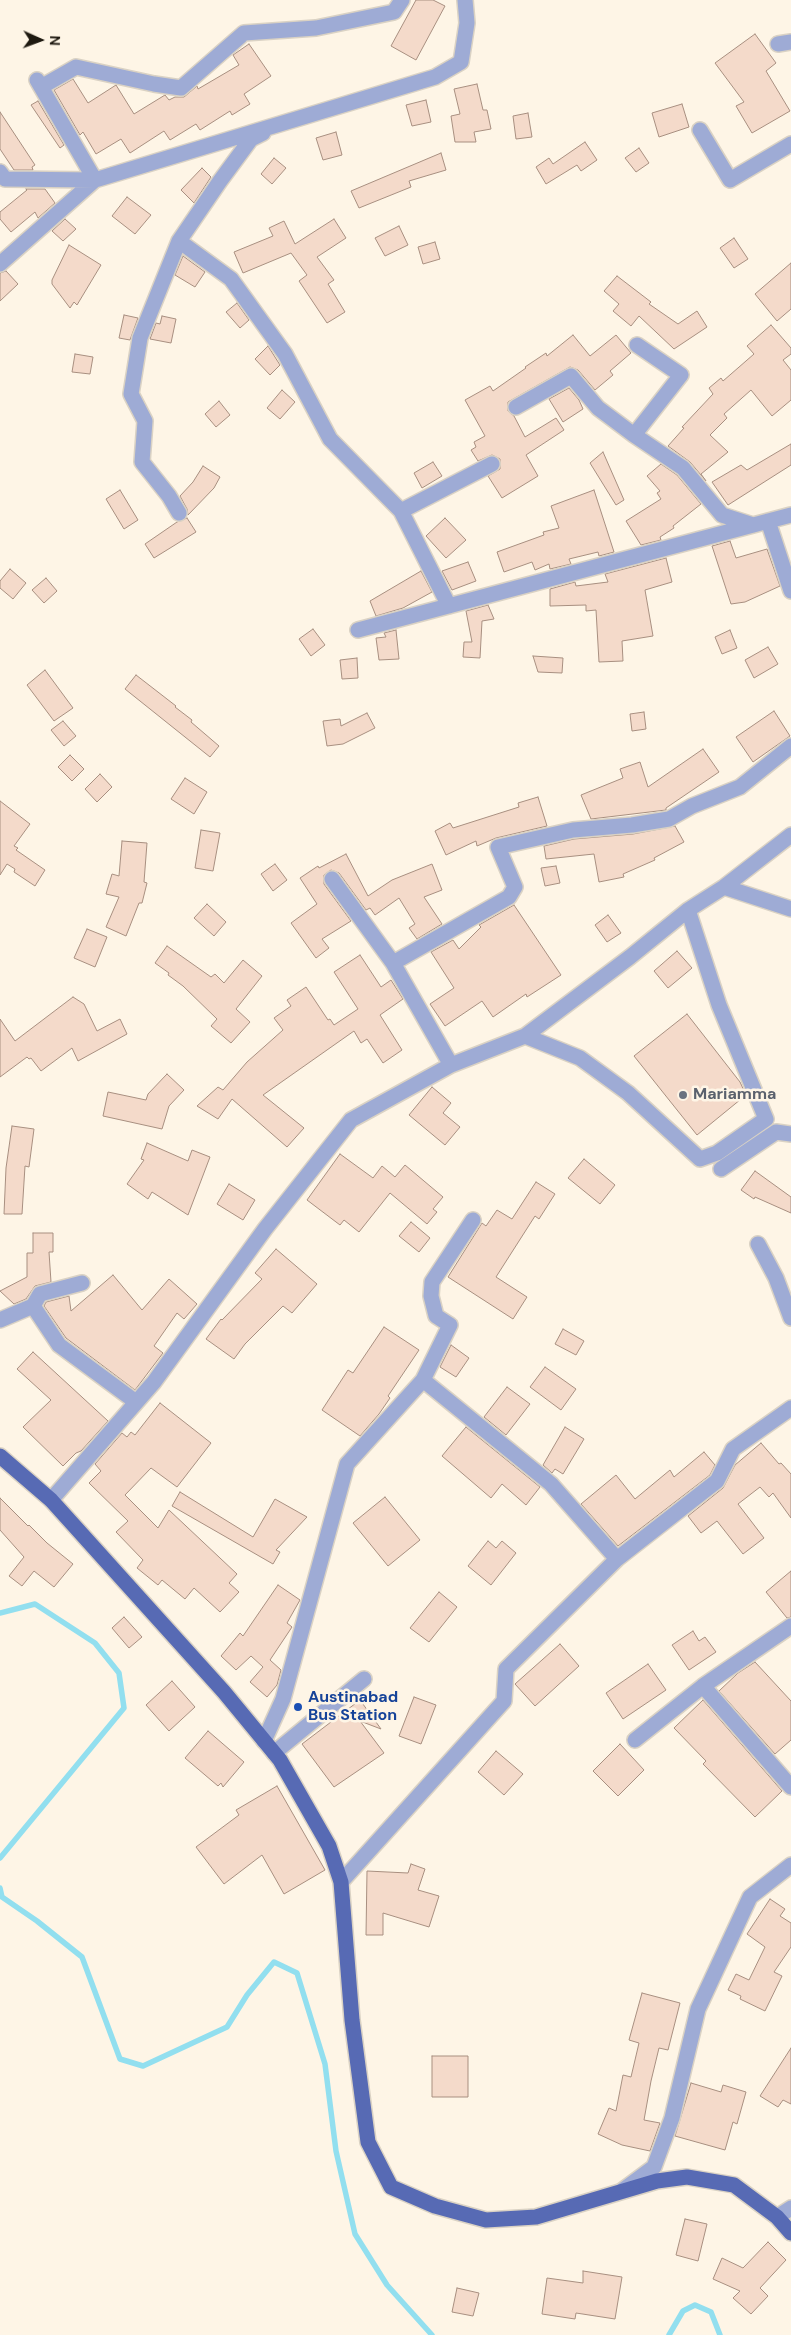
<!DOCTYPE html>
<html>
<head>
<meta charset="utf-8">
<style>
  body { margin:0 }
  #map { position:relative; width:791px; height:2335px; overflow:hidden; background:#fef5e6; font-family:"DM Sans",sans-serif }
  canvas { display:block }
  .north { position:absolute; left:15px; top:15px; width:50px; height:50px; -webkit-text-stroke:4px #fef5e6; paint-order:stroke; rotate:92deg; font-size:14px; font-weight:700; line-height:20px; text-align:center; color:#1e1910 }
  .north::after { content:''; display:block; margin:auto; width:18px; height:22px; background:#1e1910; clip-path:polygon(50% 0,100% 100%,50% 72%,0 100%) }
</style>
</head>
<body>
<div id="map">
<canvas width="791" height="2335"></canvas>
<div class="north">N</div>
</div>
<script>
const ctx = document.querySelector('canvas').getContext('2d');
ctx.lineJoin = 'round';
function toPath(rows) {
  const path = new Path2D();
  for (const r of rows) {
    path.moveTo(r[0], r[1]);
    for (let i = 2; i < r.length; i += 2) path.lineTo(r[i], r[i + 1]);
  }
  return path;
}
function trace(path, color, width, dash) {
  ctx.strokeStyle = color;
  ctx.lineWidth = width;
  ctx.lineCap = dash ? 'butt' : 'round';
  ctx.setLineDash(dash || []);
  ctx.stroke(path);
}
function fillPath(path, color) {
  ctx.fillStyle = color;
  ctx.fill(path, 'evenodd');
}
function drawText(font, color, halo, rows, align = 'center') {
  ctx.font = font + ' "DM Sans",sans-serif';
  ctx.lineWidth = 5;
  ctx.setLineDash([]);
  ctx.textBaseline = 'middle';
  ctx.strokeStyle = halo;
  ctx.fillStyle = color;
  for (const [text, x, y, turn = 0] of rows) {
    ctx.save();
    ctx.translate(x, y);
    ctx.rotate((+turn || 0) * Math.PI / 180);
    ctx.textAlign = isNaN(turn) ? turn : align;
    if (halo) ctx.strokeText(text, 0, 0);
    ctx.fillText(text, 0, 0);
    ctx.restore();
  }
}
trace(toPath([
  [0,1613,35,1604,95,1643,119,1673,124,1708,0,1858],
  [0,1888,2,1897,37,1921,82,1957,120,2059,143,2066,227,2027,247,1995,274,1962,297,1973,325,2064,336,2151,355,2234,387,2285,432,2335],
  [669,2335,683,2311,695,2305,711,2312,720,2335]
]), '#92dfef', 5.5);
const building = toPath([
  [416,0,433,0,445,6,416,60,391,46,416,0],
  [755,34,776,63,766,71,790,111,752,133,736,106,744,102,715,63,755,34],
  [249,44,271,76,244,94,250,104,232,115,230,111,200,130,196,124,170,140,164,131,130,153,121,139,96,154,83,132,80,135,54,90,73,79,88,103,116,85,134,114,165,95,169,100,175,97,184,97,197,86,198,89,239,65,233,55,249,44],
  [477,84,483,110,487,110,491,129,474,132,476,142,455,142,451,116,460,114,454,89,477,84],
  [426,100,431,122,412,126,406,105,426,100],
  [38,101,64,145,60,148,31,105,38,101],
  [682,104,689,127,659,137,652,113,682,104],
  [0,112,35,165,32,167,33,170,14,170,0,149,0,112],
  [528,113,532,137,516,139,513,116,528,113],
  [336,132,342,155,323,160,316,138,336,132],
  [585,142,597,160,581,171,577,165,546,184,536,167,549,158,553,164,585,142],
  [639,148,649,163,636,172,625,158,639,148],
  [441,153,446,170,409,181,411,187,359,208,351,191,441,153],
  [274,158,286,168,272,184,261,174,274,158],
  [202,168,211,177,194,203,181,190,202,168],
  [26,189,45,189,55,203,38,218,35,212,11,232,0,219,0,212,27,190,26,189],
  [127,197,151,215,135,234,112,216,127,197],
  [65,219,76,229,63,241,52,231,65,219],
  [334,219,346,238,317,257,334,280,328,284,345,312,327,323,299,281,307,275,291,253,243,273,234,252,273,236,269,228,284,221,295,244,334,219],
  [399,226,408,245,385,256,375,238,399,226],
  [734,238,748,259,734,268,720,248,734,238],
  [435,242,440,259,423,264,418,247,435,242],
  [69,245,101,265,77,305,74,302,70,308,52,284,52,280,69,245],
  [183,256,205,272,195,287,175,275,183,256],
  [791,263,791,309,777,321,755,294,791,263],
  [6,271,18,284,0,301,0,273,6,271],
  [617,276,651,302,649,304,678,324,697,311,707,327,674,349,639,316,631,326,613,311,619,304,604,291,617,276],
  [237,303,249,320,240,328,226,312,237,303],
  [124,315,138,318,130,340,119,338,124,315],
  [162,316,176,319,171,343,150,339,156,323,160,324,162,316],
  [771,325,791,348,791,354,783,360,791,370,791,400,772,416,751,390,724,414,727,418,710,435,728,452,701,474,706,481,690,462,668,446,684,428,682,427,713,394,709,388,721,378,723,381,754,354,747,346,771,325],
  [573,335,590,356,616,335,631,353,610,371,613,375,595,390,578,370,570,367,508,402,508,411,514,416,525,437,556,418,564,430,526,455,538,476,502,498,488,476,500,469,500,459,492,455,478,461,471,450,476,447,474,442,485,436,465,400,490,386,493,391,526,368,525,367,546,353,547,356,573,335],
  [268,346,280,365,270,375,255,359,268,346],
  [75,354,93,357,90,374,72,372,75,354],
  [569,388,579,400,583,409,563,422,549,399,569,388],
  [282,390,295,402,280,419,267,408,282,390],
  [219,401,230,415,216,427,205,414,219,401],
  [791,444,791,465,728,505,712,482,741,465,747,470,791,444],
  [603,452,624,500,616,505,590,463,603,452],
  [433,462,442,476,422,488,414,473,433,462],
  [661,464,677,475,701,504,673,526,674,528,660,537,661,540,641,545,626,521,661,499,657,493,660,491,647,476,661,464],
  [203,466,220,477,214,488,188,515,187,509,180,496,193,482,203,466],
  [120,490,138,520,124,529,106,499,120,490],
  [594,490,614,552,599,556,598,552,569,559,571,564,550,569,549,564,535,570,532,562,504,572,497,552,544,535,543,532,559,528,551,506,594,490],
  [187,518,196,532,154,558,145,544,177,522,187,518],
  [445,518,466,540,446,558,426,536,445,518],
  [730,541,736,558,767,549,780,586,745,602,731,604,712,546,730,541],
  [666,558,672,582,645,590,653,636,622,641,623,661,599,662,596,610,586,611,586,605,550,606,550,589,575,582,576,586,608,582,605,574,666,558],
  [468,562,476,581,452,590,442,571,468,562],
  [10,569,26,583,13,599,0,588,0,581,10,569],
  [421,571,432,592,403,608,376,616,370,601,421,571],
  [46,578,57,591,44,603,32,590,46,578],
  [488,605,494,619,482,621,480,658,463,657,464,642,472,642,466,611,488,605],
  [313,629,325,645,311,656,299,639,313,629],
  [396,630,399,659,379,660,376,638,386,637,384,633,396,630],
  [730,630,737,648,722,654,715,637,730,630],
  [768,647,778,664,754,678,745,660,768,647],
  [533,656,563,658,562,673,538,672,533,656],
  [357,658,358,678,342,679,340,660,357,658],
  [45,670,73,708,54,721,27,685,45,670],
  [136,675,176,706,175,707,192,720,191,722,219,746,210,757,125,689,136,675],
  [774,711,790,736,753,762,736,737,774,711],
  [644,712,646,729,632,731,630,714,644,712],
  [367,713,375,728,343,744,327,746,323,721,340,719,341,726,367,713],
  [63,721,76,736,64,746,51,730,63,721],
  [703,749,719,772,666,808,666,810,591,819,581,795,623,778,620,769,640,762,648,787,703,749],
  [70,755,84,769,72,781,58,767,70,755],
  [100,774,112,787,97,802,85,789,100,774],
  [185,778,207,792,194,814,171,799,185,778],
  [538,797,547,826,496,838,477,846,476,841,446,855,435,831,450,823,453,828,519,807,518,803,538,797],
  [0,801,30,824,14,846,18,848,16,850,45,870,35,886,14,872,15,869,7,864,0,875,0,801],
  [675,826,684,842,654,858,655,860,623,874,624,877,599,882,594,854,546,859,544,846,574,839,633,834,675,826],
  [201,830,220,833,213,871,195,868,201,830],
  [122,841,147,843,144,882,147,883,142,903,139,903,126,936,106,927,119,897,106,894,112,874,119,876,122,841],
  [346,854,368,896,392,880,432,864,442,890,424,897,442,924,417,939,409,928,415,924,399,898,375,915,370,908,366,910,339,873,331,870,324,875,324,884,351,921,322,939,329,948,316,958,291,923,317,904,300,878,318,866,319,868,346,854],
  [275,864,287,880,273,891,261,874,275,864],
  [556,866,560,883,545,886,541,868,556,866],
  [207,904,226,922,214,936,194,918,207,904],
  [514,905,561,975,527,997,526,994,493,1017,482,1001,445,1026,430,1004,454,988,431,952,453,940,459,949,481,927,479,925,514,905],
  [608,915,621,933,607,942,595,925,608,915],
  [87,929,107,937,95,967,74,958,87,929],
  [167,946,211,977,215,974,224,983,243,960,262,976,236,1009,250,1022,231,1043,211,1026,217,1019,183,986,168,975,169,973,155,963,167,946],
  [677,951,692,968,668,988,654,971,677,951],
  [360,955,381,987,391,980,403,999,380,1015,402,1050,383,1063,367,1039,361,1043,354,1031,263,1095,304,1128,287,1147,232,1099,218,1119,197,1106,218,1087,223,1090,247,1062,283,1030,274,1018,291,1006,287,1000,306,987,328,1020,330,1019,334,1025,358,1009,334,972,360,955],
  [73,997,84,1004,97,1031,120,1019,127,1034,78,1061,72,1048,41,1071,31,1058,29,1059,27,1057,0,1077,0,1019,15,1041,73,997],
  [687,1014,740,1082,746,1095,697,1135,634,1056,687,1014],
  [167,1074,184,1090,169,1106,162,1129,103,1116,108,1092,146,1100,148,1094,167,1074],
  [432,1087,451,1103,443,1113,460,1127,445,1145,409,1115,432,1087],
  [12,1126,34,1129,29,1167,25,1166,22,1214,4,1214,6,1168,12,1126],
  [147,1143,188,1161,192,1150,210,1157,188,1215,152,1192,148,1199,127,1184,144,1160,141,1159,147,1143],
  [340,1154,373,1178,382,1166,395,1177,405,1165,443,1197,433,1209,437,1212,427,1224,390,1193,359,1232,344,1220,340,1225,307,1200,340,1154],
  [584,1159,615,1185,600,1204,568,1178,584,1159],
  [755,1171,791,1197,791,1213,755,1197,754,1199,741,1190,755,1171],
  [536,1182,555,1194,539,1219,535,1216,496,1277,527,1297,513,1319,448,1277,482,1223,486,1226,497,1210,512,1219,536,1182],
  [229,1184,255,1200,243,1220,217,1204,229,1184],
  [411,1222,430,1238,419,1252,399,1236,411,1222],
  [33,1233,53,1233,53,1252,49,1252,51,1282,35,1286,26,1299,14,1304,0,1291,27,1277,27,1253,33,1253,33,1233],
  [276,1249,317,1284,292,1313,283,1306,245,1344,234,1359,206,1339,221,1319,222,1320,262,1279,255,1273,276,1249],
  [113,1275,142,1310,169,1279,197,1304,184,1319,177,1313,154,1346,163,1353,135,1390,66,1338,44,1306,46,1302,69,1296,71,1311,113,1275],
  [384,1327,419,1350,388,1396,390,1398,379,1414,360,1436,322,1410,348,1370,353,1373,384,1327],
  [563,1329,584,1341,576,1355,555,1344,563,1329],
  [451,1345,469,1358,456,1377,440,1367,451,1345],
  [33,1352,108,1421,81,1451,76,1453,63,1466,23,1427,51,1400,17,1369,33,1352],
  [545,1367,576,1389,561,1410,530,1387,545,1367],
  [507,1387,530,1404,506,1435,484,1417,507,1387],
  [160,1403,211,1443,177,1487,151,1468,125,1495,158,1528,169,1510,237,1574,229,1583,239,1592,220,1612,194,1588,185,1599,162,1580,158,1585,137,1568,143,1560,116,1532,128,1521,89,1483,101,1471,95,1464,122,1433,127,1437,131,1432,135,1435,160,1403],
  [466,1427,540,1487,526,1505,502,1484,491,1498,442,1456,466,1427],
  [565,1427,584,1439,563,1474,555,1469,552,1473,543,1465,565,1427],
  [761,1443,779,1464,781,1463,791,1474,791,1518,773,1493,769,1497,760,1487,738,1504,764,1538,743,1554,717,1521,701,1533,688,1516,723,1488,735,1465,761,1443],
  [704,1452,715,1465,710,1475,618,1546,581,1504,616,1475,635,1499,670,1470,674,1477,704,1452],
  [180,1492,253,1537,275,1499,307,1517,276,1550,280,1552,273,1564,172,1506,180,1492],
  [385,1497,420,1540,388,1566,353,1523,385,1497],
  [0,1498,28,1526,29,1525,47,1543,73,1564,54,1587,34,1571,22,1586,9,1576,24,1557,0,1530,0,1498],
  [488,1541,496,1548,502,1541,516,1553,491,1585,468,1566,488,1541],
  [791,1571,791,1617,787,1618,766,1592,791,1571],
  [278,1585,300,1600,287,1623,292,1627,270,1660,281,1670,277,1685,267,1697,250,1682,263,1667,251,1656,236,1670,221,1656,240,1633,243,1636,278,1585],
  [439,1592,457,1607,429,1642,410,1628,439,1592],
  [124,1617,142,1637,129,1648,112,1628,124,1617],
  [693,1631,699,1641,705,1637,716,1652,689,1670,672,1645,693,1631],
  [560,1644,579,1666,535,1706,515,1684,560,1644],
  [755,1662,791,1701,791,1740,775,1754,719,1691,738,1673,755,1662],
  [648,1664,666,1690,623,1719,606,1693,648,1664],
  [172,1681,195,1707,169,1731,146,1705,172,1681],
  [414,1697,436,1705,421,1744,399,1736,414,1697],
  [360,1700,381,1729,360,1721,384,1753,334,1787,302,1744,360,1700],
  [703,1700,782,1791,755,1817,703,1764,706,1761,674,1728,703,1700],
  [208,1731,244,1762,223,1787,221,1783,218,1786,185,1758,208,1731],
  [620,1744,644,1770,618,1796,593,1771,620,1744],
  [496,1751,523,1774,504,1795,478,1772,496,1751],
  [277,1786,325,1870,284,1894,262,1855,224,1884,196,1847,239,1815,236,1810,277,1786],
  [411,1864,425,1869,418,1890,439,1896,429,1927,383,1913,383,1935,366,1935,367,1871,408,1873,411,1864],
  [770,1899,785,1909,780,1916,791,1923,791,1947,774,1972,782,1976,765,2011,740,1999,741,1996,728,1990,736,1974,749,1980,765,1947,747,1934,770,1899],
  [642,1993,680,2003,668,2050,659,2048,651,2081,644,2120,660,2123,650,2151,622,2145,598,2134,609,2108,616,2111,623,2075,631,2077,639,2043,629,2040,642,1993],
  [791,2048,791,2104,783,2100,778,2107,760,2096,791,2048],
  [432,2056,468,2056,468,2097,432,2097,432,2056],
  [691,2083,721,2092,723,2085,746,2092,737,2124,733,2122,725,2150,675,2136,691,2083],
  [685,2219,707,2224,698,2261,676,2255,685,2219],
  [768,2242,786,2260,760,2288,768,2296,751,2314,733,2298,740,2291,713,2279,722,2258,743,2268,768,2242],
  [583,2271,622,2277,615,2319,576,2313,575,2319,542,2314,547,2278,583,2283,583,2271],
  [457,2288,479,2293,473,2316,452,2312,457,2288]
]);
fillPath(building, '#f4daca');
trace(building, '#a88f80', 1);
const minor = toPath([
  [778,44,791,42],
  [41,87,76,67,154,84,181,88,244,33,316,28,394,12,402,0],
  [700,130,730,180,791,144],
  [0,172,5,179,95,180,37,80],
  [179,241,231,279,285,354,330,439,401,511,449,606],
  [0,264,95,180,435,77,461,62,467,23,465,0],
  [516,407,571,376,598,408,634,435,683,468,722,515,753,525],
  [634,435,681,375,637,345],
  [401,511,492,464],
  [179,513,169,496,142,462,145,421,131,394,140,338,179,241,220,181,251,139,263,133],
  [768,521,791,591],
  [358,630,791,515],
  [332,879,393,963,451,1065],
  [724,887,791,909],
  [393,963,509,897,515,887,498,847,573,830,632,825,669,819,692,806,740,787,791,746],
  [525,1036,580,1058,628,1093,700,1159,717,1153,766,1119,719,1005,688,910],
  [721,1169,776,1132,791,1134],
  [758,1244,776,1278,791,1318],
  [33,1306,59,1345,136,1402],
  [0,1320,33,1306,40,1294,82,1283],
  [423,1380,450,1325,436,1316,431,1296,432,1282,473,1220],
  [51,1500,154,1382,265,1229,351,1120,451,1065,525,1036,630,957,688,910,724,887,791,835],
  [703,1686,791,1787],
  [635,1740,703,1686,791,1626],
  [264,1741,283,1699,347,1464,423,1380,551,1484,617,1559,717,1481,733,1449,791,1408],
  [274,1753,364,1679],
  [341,1882,504,1701,506,1669,617,1559],
  [623,2190,654,2167,672,2118,698,2009,750,1897,791,1865],
  [777,2217,791,2208]
]);
const primary = toPath([
  [0,1456,51,1500,224,1692,280,1760,329,1846,341,1882,352,2020,368,2142,391,2187,435,2206,486,2220,536,2217,657,2181,687,2177,734,2185,777,2217,791,2233]
]);
trace(minor, '#dad2c4', 18);
trace(primary, '#dad2c4', 18);
trace(minor, '#9eabd5', 15);
trace(primary, '#576ab4', 15);
for (const [x, y, r, color] of [
  [683,1095,5,"#6b7280"],
  [298,1707,5,"#1a4fb4"]
]) {
  const dot = new Path2D();
  dot.arc(x, y, r, 0, 2 * Math.PI);
  ctx.fillStyle = color;
  ctx.fill(dot);
  trace(dot, '#fef5e6', 2);
}
drawText('bold 16px', '#5b616d', '#fef5e6', [
  ["Mariamma",693,1095]
], 'left');
drawText('bold 16px', '#164399', '#fef5e6', [
  ["Austinabad",308,1698],
  ["Bus Station",308,1716]
], 'left');
</script>
</body>
</html>
